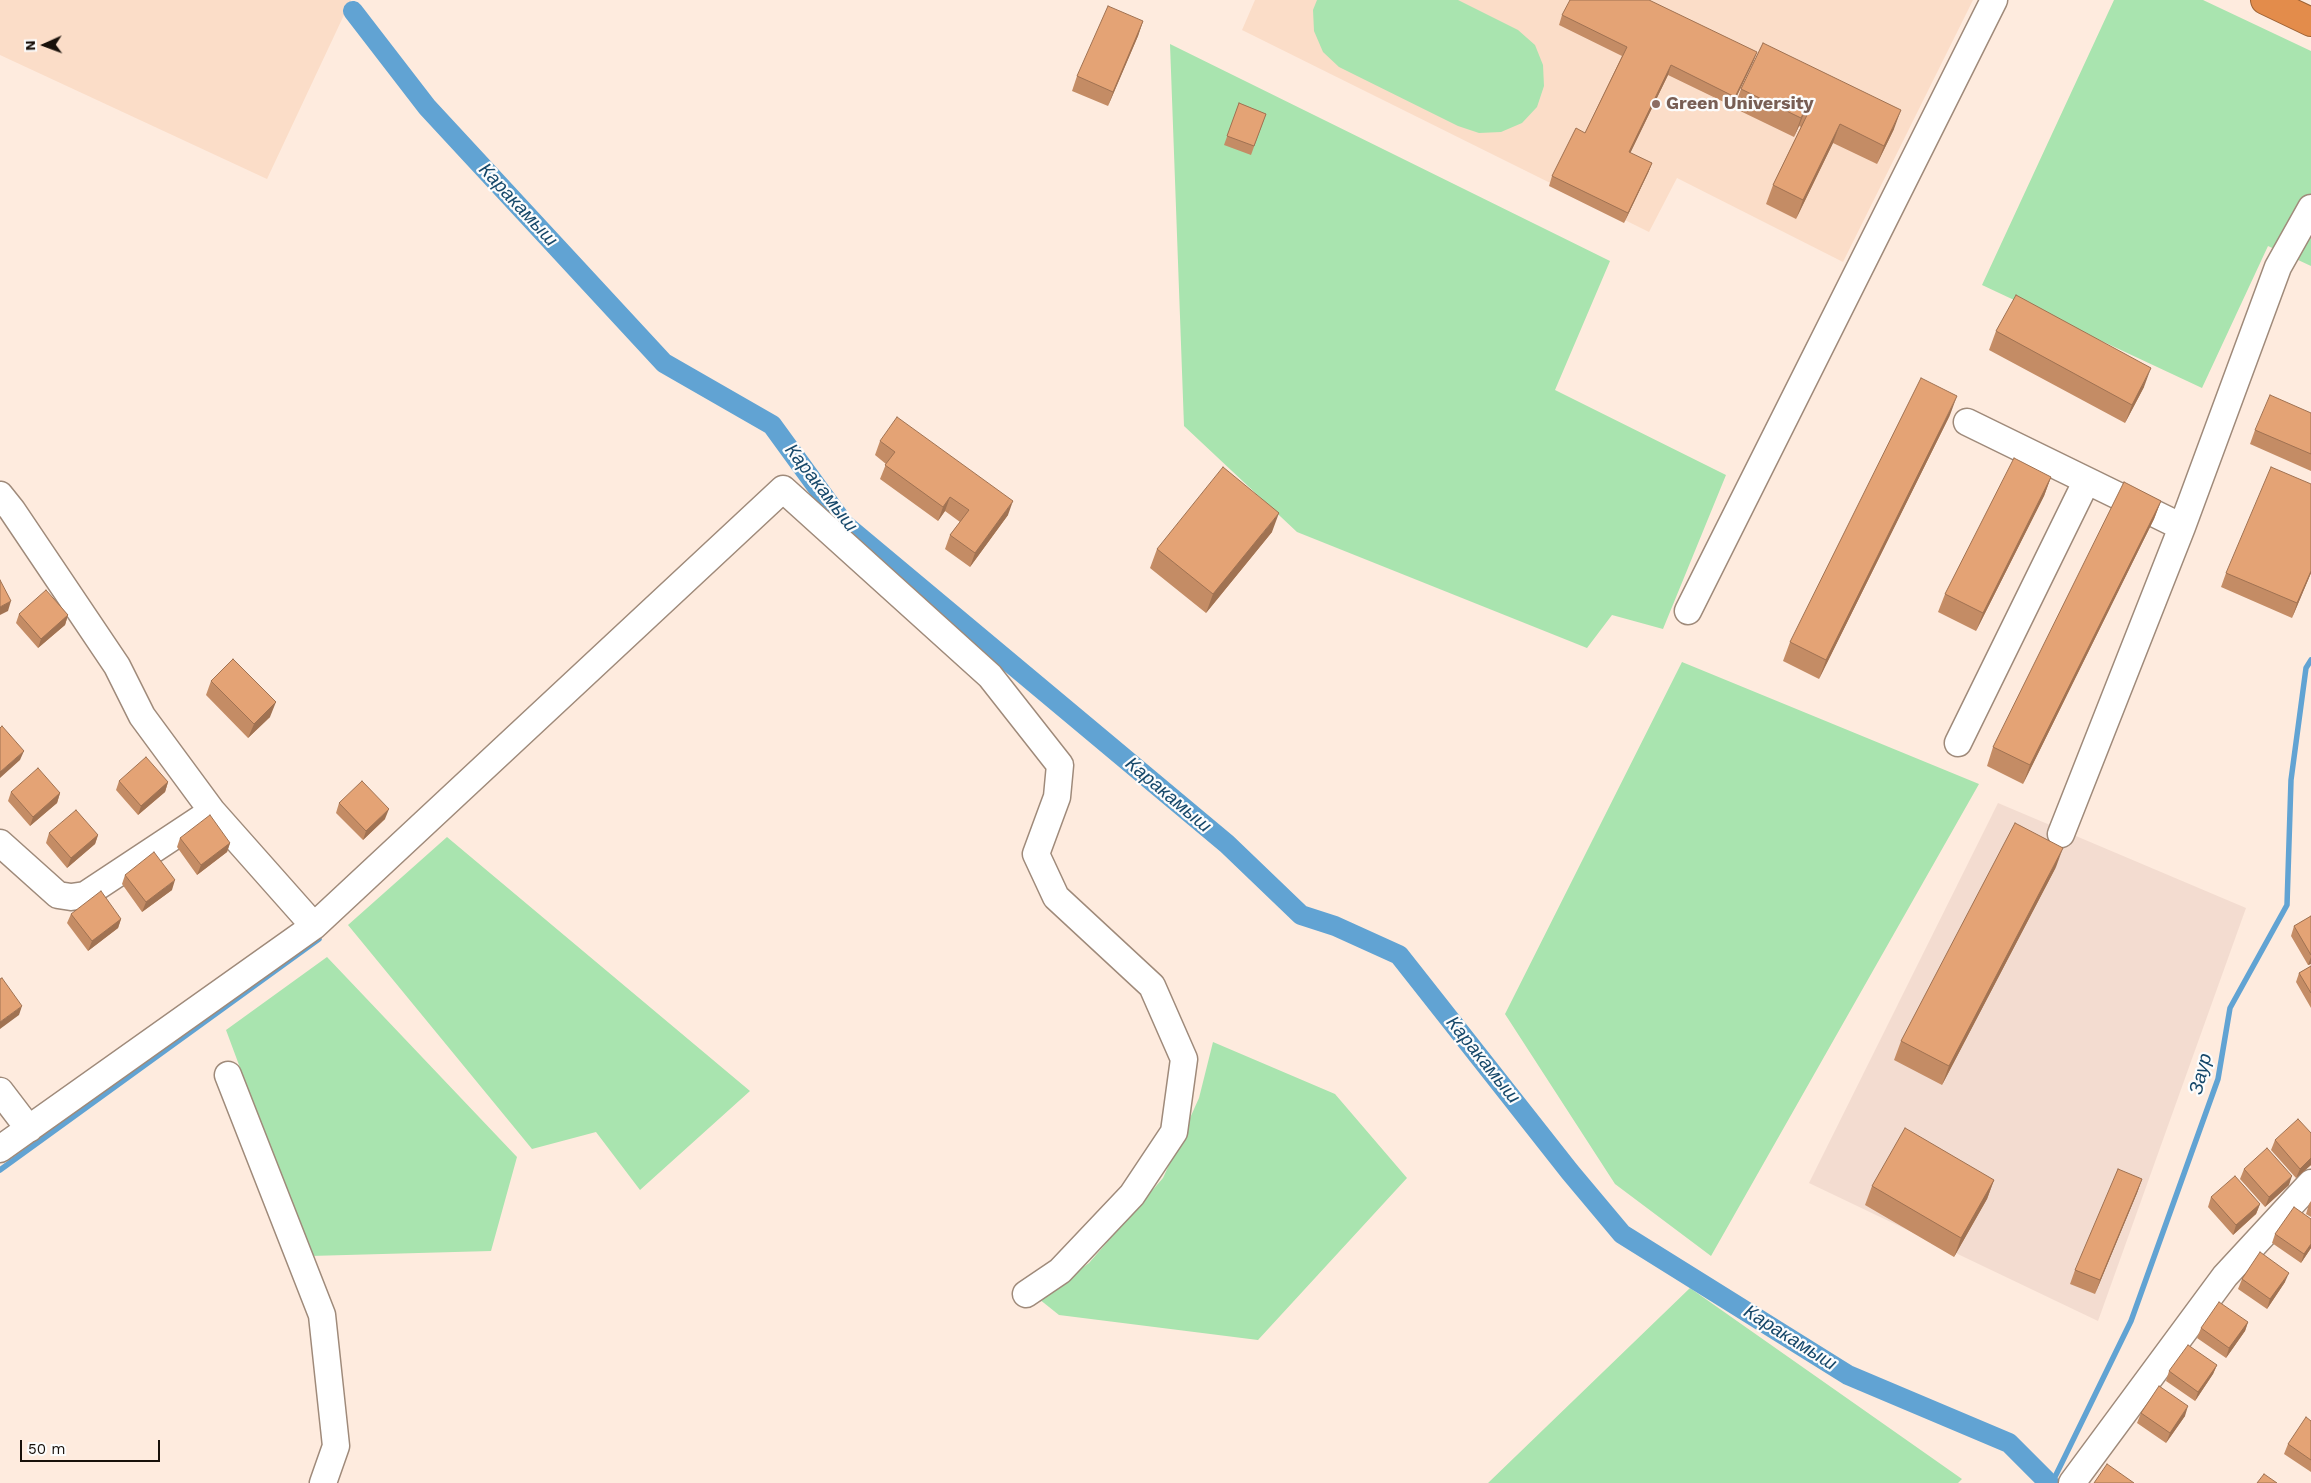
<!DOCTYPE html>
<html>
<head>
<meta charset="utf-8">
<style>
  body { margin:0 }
  #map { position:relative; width:2311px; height:1483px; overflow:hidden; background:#feebde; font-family:"Work Sans",sans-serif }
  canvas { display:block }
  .north { position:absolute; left:20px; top:20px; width:50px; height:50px; -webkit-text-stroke:4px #fcfcfc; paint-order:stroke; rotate:268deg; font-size:14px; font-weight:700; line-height:20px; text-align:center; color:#18100a }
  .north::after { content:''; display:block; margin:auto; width:18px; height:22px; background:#18100a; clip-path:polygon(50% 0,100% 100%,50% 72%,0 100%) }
  .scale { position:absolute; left:20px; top:1440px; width:140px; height:22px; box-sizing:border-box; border:2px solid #18100a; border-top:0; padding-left:6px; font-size:15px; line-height:18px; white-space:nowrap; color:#18100a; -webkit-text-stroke:4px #fcfcfc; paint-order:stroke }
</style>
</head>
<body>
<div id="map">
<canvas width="2311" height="1483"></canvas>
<div class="north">N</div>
<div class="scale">50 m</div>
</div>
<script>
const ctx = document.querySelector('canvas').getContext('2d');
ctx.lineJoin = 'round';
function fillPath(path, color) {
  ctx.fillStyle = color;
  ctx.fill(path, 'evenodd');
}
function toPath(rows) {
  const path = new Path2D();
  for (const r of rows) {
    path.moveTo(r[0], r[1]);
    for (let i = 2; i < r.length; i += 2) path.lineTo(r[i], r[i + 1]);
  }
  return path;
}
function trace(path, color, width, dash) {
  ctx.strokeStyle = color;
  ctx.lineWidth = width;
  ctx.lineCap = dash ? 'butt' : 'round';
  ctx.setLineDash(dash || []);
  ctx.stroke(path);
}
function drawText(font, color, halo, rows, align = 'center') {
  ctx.font = font + ' "Work Sans",sans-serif';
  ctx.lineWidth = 4.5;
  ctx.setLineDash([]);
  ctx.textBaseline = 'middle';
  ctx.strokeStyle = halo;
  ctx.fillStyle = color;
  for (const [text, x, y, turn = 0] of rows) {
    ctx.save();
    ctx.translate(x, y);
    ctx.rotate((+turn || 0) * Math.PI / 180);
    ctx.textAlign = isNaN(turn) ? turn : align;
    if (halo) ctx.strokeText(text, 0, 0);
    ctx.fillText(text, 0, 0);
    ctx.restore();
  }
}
fillPath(toPath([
  [0,0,351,0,267,179,0,55],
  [1255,0,1973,0,1843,262,1677,178,1649,232,1242,30]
]), '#fbddc8');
fillPath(toPath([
  [1998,803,2246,908,2098,1321,1809,1183]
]), '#f3dcd0');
fillPath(toPath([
  [1317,0,1458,0,1518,30,1535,45,1543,65,1544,86,1537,107,1522,123,1501,132,1479,133,1458,126,1339,67,1323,52,1314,31,1313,10],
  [2114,0,2203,0,2311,51,2311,266,2268,246,2202,388,1982,285],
  [1170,44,1610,261,1555,390,1726,475,1663,629,1612,615,1587,648,1297,532,1184,426],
  [1682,662,1979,784,1711,1256,1615,1184,1505,1014],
  [447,837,750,1091,640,1190,596,1132,532,1149,348,925],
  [327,957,517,1157,491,1251,310,1256,226,1030],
  [1213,1042,1335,1094,1407,1178,1258,1340,1059,1315,1039,1299,1089,1263,1163,1178,1199,1098],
  [1690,1288,1962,1479,1958,1483,1488,1483]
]), '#a9e4af');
trace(toPath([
  [0,1170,319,939],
  [2052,1483,2131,1321,2218,1079,2230,1008,2287,905,2291,780,2306,668,2311,660]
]), '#61a3d3', 5.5);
trace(toPath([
  [353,11,427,107,664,363,772,425,844,524,1227,844,1301,915,1335,926,1399,955,1570,1172,1622,1234,1848,1375,2009,1443,2049,1483]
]), '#61a3d3', 20);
const minor = toPath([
  [1967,422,2182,527],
  [0,495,12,510,117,666,142,716,212,811,314,926],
  [1688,611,1994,0],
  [1958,743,2086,482],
  [2061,834,2182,527,2278,267,2311,208],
  [0,843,58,895,71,897,85,895,212,811],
  [228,1075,322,1315,336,1446,323,1483],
  [0,1091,29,1129],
  [0,1149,314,926,783,489,990,676,1060,765,1057,797,1036,854,1056,897,1152,986,1184,1059,1174,1132,1132,1195,1060,1271,1026,1294],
  [2072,1483,2225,1276,2311,1183]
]);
const highway = toPath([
  [2265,0,2311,22]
]);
trace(minor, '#9f8a7a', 29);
trace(highway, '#9c6134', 30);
trace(minor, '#fff', 26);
trace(highway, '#e38c4b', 28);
fillPath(toPath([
  [1562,15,1757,52,1753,62,1732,106,1668,75,1630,153,1652,163,1648,173,1624,223,1549,186,1552,176,1585,133,1622,56,1559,25],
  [1143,21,1138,36,1108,106,1072,91,1077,76],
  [1741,89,1894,129,1877,164,1833,143,1796,219,1766,204,1773,185,1801,127,1799,126,1794,137,1734,108],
  [1239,103,1266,114,1251,155,1224,145],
  [1996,331,2144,387,2125,423,1989,350],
  [2311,413,2311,471,2250,444,2255,430],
  [1950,415,1819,679,1783,661,1790,642],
  [880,441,1008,515,970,567,945,549,950,535,960,522,945,511,938,521,880,479,886,464,875,455],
  [2051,477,2044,496,1976,631,1938,612,1945,594],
  [2311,484,2311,573,2292,618,2221,587,2226,573],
  [2161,501,2154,519,2023,784,1987,766,1993,747],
  [1272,532,1206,613,1150,568,1157,549],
  [19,614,68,615,65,625,38,648,16,623],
  [211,681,270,717,248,738,206,695],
  [119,781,168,782,165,792,138,815,116,790],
  [11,792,60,793,57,803,30,826,8,801],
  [339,803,385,819,363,840,336,813],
  [49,833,98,835,95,844,67,868,46,843],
  [180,838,230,843,227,852,197,875,177,847],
  [2056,867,1942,1085,1894,1060,1901,1041],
  [125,875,172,890,142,912,122,884],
  [71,914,121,919,118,928,88,951,67,923],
  [2311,916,2311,964,2308,965,2291,936,2294,926],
  [2311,966,2311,1008,2296,982,2299,973],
  [2275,1140,2311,1165,2296,1178,2271,1150],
  [2244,1169,2289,1185,2265,1207,2240,1179],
  [2142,1179,2137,1193,2095,1294,2070,1284,2075,1270],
  [1994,1180,1987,1199,1954,1257,1865,1205,1872,1186],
  [2211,1197,2260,1204,2256,1214,2233,1235,2208,1207],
  [2311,1201,2311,1217,2306,1214,2309,1204],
  [2311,1219,2311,1248,2301,1263,2272,1243,2275,1234],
  [2242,1279,2285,1282,2267,1309,2238,1289],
  [2248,1322,2245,1331,2226,1358,2197,1338,2201,1328],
  [2217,1365,2213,1374,2195,1401,2166,1381,2169,1371],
  [2141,1413,2185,1416,2166,1443,2137,1423],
  [2311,1421,2311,1472,2284,1454,2288,1444]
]), '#c48c65');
fillPath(toPath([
  [1143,21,1138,36,1108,106,1113,92],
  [1757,52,1753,62,1732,106,1735,97],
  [1671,65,1668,75,1626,162,1629,152],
  [1806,108,1799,126,1794,137,1801,118],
  [1901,110,1894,129,1877,164,1884,146],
  [1840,124,1833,143,1796,219,1803,200],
  [1652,163,1648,173,1624,223,1628,213],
  [2151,368,2144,387,2125,423,2132,405],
  [1957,396,1950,415,1819,679,1826,660],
  [2051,477,2044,496,1976,631,1983,613],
  [950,497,945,511,938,521,943,507],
  [1013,501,1008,515,970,567,975,553],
  [2161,501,2154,519,2023,784,2030,765],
  [1279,513,1272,532,1206,613,1213,594],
  [2311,571,2311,573,2292,618,2297,603],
  [11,601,8,611,0,615,0,607],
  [68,615,65,625,38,648,41,639],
  [276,702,270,717,248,738,254,724],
  [24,751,20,760,0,778,0,772],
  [168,782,165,792,138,815,141,806],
  [60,793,57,803,30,826,33,817],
  [389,809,385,819,363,840,366,831],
  [98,835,95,844,67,868,71,858],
  [230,843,227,852,197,875,201,865],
  [2063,848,2056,867,1942,1085,1949,1066],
  [175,880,172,890,142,912,146,902],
  [121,919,118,928,88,951,92,941],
  [2311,957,2311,964,2308,965],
  [22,1006,19,1015,0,1029,0,1022],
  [2311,1158,2311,1165,2296,1178,2300,1169],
  [2292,1176,2289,1185,2265,1207,2269,1197],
  [2142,1179,2137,1193,2095,1294,2100,1280],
  [1994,1180,1987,1199,1954,1257,1961,1238],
  [2260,1204,2256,1214,2233,1235,2236,1225],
  [2311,1244,2311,1248,2301,1263,2304,1254],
  [2289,1273,2285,1282,2267,1309,2270,1299],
  [2248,1322,2245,1331,2226,1358,2229,1348],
  [2217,1365,2213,1374,2195,1401,2198,1392],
  [2188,1406,2185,1416,2166,1443,2170,1433]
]), '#a07252');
const building = toPath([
  [1570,0,1649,0,1757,52,1735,97,1671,65,1629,152,1652,163,1628,213,1552,176,1576,128,1585,133,1627,47,1562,15,1570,0],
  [1108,6,1143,21,1113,92,1077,76,1108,6],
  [1763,43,1901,110,1884,146,1840,124,1803,200,1773,185,1810,109,1806,108,1801,118,1741,89,1763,43],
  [1239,103,1266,114,1254,146,1227,136,1239,103],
  [2016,295,2151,368,2132,405,1996,331,2016,295],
  [1921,378,1957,396,1826,660,1790,642,1921,378],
  [2270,395,2311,413,2311,454,2255,430,2270,395],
  [897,417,1013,501,975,553,950,535,969,510,950,497,943,507,885,465,895,452,880,441,897,417],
  [2014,458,2051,477,1983,613,1945,594,2014,458],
  [1223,467,1279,513,1213,594,1157,549,1223,467],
  [2271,467,2311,484,2311,571,2297,603,2226,573,2271,467],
  [2124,482,2161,501,2030,765,1993,747,2124,482],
  [0,580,11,601,0,607,0,580],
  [46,590,68,615,41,639,19,614,46,590],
  [233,659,276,702,254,724,211,681,233,659],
  [2,726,24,751,0,772,0,728,2,726],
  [146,757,168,782,141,806,119,781,146,757],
  [38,768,60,793,33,817,11,792,38,768],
  [362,781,389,809,366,831,339,803,362,781],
  [76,810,98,835,71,858,49,833,76,810],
  [210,815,230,843,201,865,180,838,210,815],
  [2015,823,2063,848,1949,1066,1901,1041,2015,823],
  [154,852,175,880,146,902,125,875,154,852],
  [101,891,121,919,92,941,71,914,101,891],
  [2311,916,2311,955,2294,926,2311,916],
  [2311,966,2311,993,2299,973,2311,966],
  [2,978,22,1006,0,1022,0,979,2,978],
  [2298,1119,2311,1133,2311,1158,2300,1169,2275,1140,2298,1119],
  [1905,1128,1994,1180,1961,1238,1872,1186,1905,1128],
  [2267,1148,2292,1176,2269,1197,2244,1169,2267,1148],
  [2118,1169,2142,1179,2100,1280,2075,1270,2118,1169],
  [2235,1176,2260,1204,2236,1225,2211,1197,2235,1176],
  [2294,1207,2311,1219,2311,1244,2304,1254,2275,1234,2294,1207],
  [2260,1252,2289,1273,2270,1299,2242,1279,2260,1252],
  [2219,1302,2248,1322,2229,1348,2201,1328,2219,1302],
  [2188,1345,2217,1365,2198,1392,2169,1371,2188,1345],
  [2159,1386,2188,1406,2170,1433,2141,1413,2159,1386],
  [2306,1417,2311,1421,2311,1460,2288,1444,2306,1417],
  [2107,1464,2134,1483,2094,1483,2107,1464],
  [2264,1474,2277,1483,2257,1483,2264,1474]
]);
fillPath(building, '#e4a375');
trace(building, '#a07252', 1);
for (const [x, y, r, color] of [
  [1656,104,5,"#8d6e63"]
]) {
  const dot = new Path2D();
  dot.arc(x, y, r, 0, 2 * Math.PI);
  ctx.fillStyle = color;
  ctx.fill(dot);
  trace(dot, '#fcfcfc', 2);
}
drawText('bold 18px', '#785e54', '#fcfcfc', [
  ["Green University",1666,104]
], 'left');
drawText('italic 19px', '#16486a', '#fcfcfc', [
  ["Каракамыш",518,205,47],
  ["Каракамыш",821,488,52],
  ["Каракамыш",1168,795,40],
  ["Каракамыш",1483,1060,51],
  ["Заур",2201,1074,-76],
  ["Каракамыш",1790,1338,32]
]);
</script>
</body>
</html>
